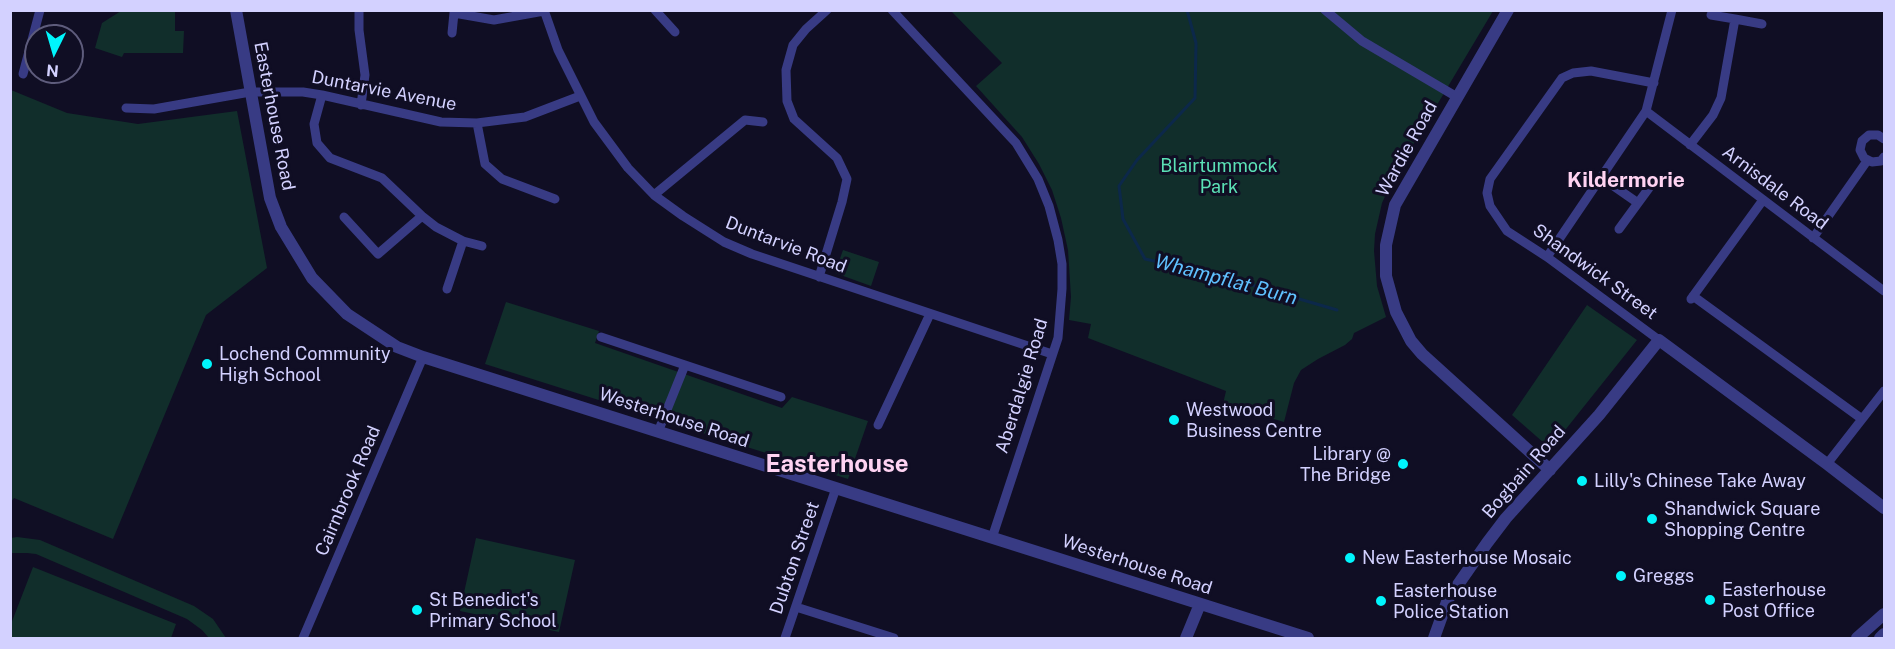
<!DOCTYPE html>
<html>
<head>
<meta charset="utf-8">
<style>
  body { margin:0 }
  #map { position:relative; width:1895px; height:649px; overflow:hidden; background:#100e24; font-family:"Public Sans",sans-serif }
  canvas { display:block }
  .frame { position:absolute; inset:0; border:12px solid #d3d1ff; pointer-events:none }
  .north { position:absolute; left:24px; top:24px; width:60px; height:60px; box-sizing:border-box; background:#100e24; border:2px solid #5e5c7c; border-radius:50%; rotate:185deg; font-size:16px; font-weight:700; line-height:24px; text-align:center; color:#d3d1ff }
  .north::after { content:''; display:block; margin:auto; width:21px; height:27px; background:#00f5fc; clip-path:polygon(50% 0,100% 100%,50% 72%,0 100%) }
</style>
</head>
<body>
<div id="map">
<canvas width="1895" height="649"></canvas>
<div class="frame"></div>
<div class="north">N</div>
</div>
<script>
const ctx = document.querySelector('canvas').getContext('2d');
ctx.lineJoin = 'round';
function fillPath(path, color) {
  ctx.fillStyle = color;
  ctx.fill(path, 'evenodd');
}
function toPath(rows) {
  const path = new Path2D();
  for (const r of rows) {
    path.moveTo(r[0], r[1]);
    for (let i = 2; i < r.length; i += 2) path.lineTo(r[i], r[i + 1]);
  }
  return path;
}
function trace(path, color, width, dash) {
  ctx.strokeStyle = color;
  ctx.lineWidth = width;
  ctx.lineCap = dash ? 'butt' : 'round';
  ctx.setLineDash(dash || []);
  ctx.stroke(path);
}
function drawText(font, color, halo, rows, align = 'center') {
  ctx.font = font + ' "Public Sans",sans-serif';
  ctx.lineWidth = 6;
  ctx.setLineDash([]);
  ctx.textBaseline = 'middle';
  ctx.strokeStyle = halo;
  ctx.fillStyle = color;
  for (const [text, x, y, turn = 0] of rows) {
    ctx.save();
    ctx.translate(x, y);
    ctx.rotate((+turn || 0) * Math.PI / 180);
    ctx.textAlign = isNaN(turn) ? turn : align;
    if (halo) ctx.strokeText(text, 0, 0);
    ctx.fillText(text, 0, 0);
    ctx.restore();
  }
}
fillPath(toPath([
  [121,11,175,11,175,31,184,31,183,53,124,53,122,57,95,48,102,23],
  [951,11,1493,11,1394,177,1382,203,1375,234,1374,251,1377,286,1386,317,1354,333,1352,339,1345,345,1318,359,1301,370,1294,383,1284,422,1223,404,1226,391,1088,338,1091,324,1069,320,1071,297,1068,250,1061,218,1052,190,1039,164,1022,137,976,86,1002,63],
  [11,90,67,113,138,124,237,111,267,268,206,315,113,539,14,498,11,502],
  [843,250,879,262,871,286,835,273],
  [506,302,599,331,595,343,782,408,792,397,868,421,848,479,485,364],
  [1587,305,1637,340,1554,444,1544,443,1512,415],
  [17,537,40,540,194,606,213,619,226,638,209,638,202,630,187,619,36,554,27,553,11,553,11,538],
  [476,538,575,560,559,632,460,611],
  [33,567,176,624,171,638,11,638,11,624]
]), '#112e2b');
trace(toPath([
  [1187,10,1196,43,1195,98,1137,160,1119,186,1123,219,1145,259,1214,274,1337,310]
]), '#0c284a', 3);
trace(toPath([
  [359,10,359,30,365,75,361,105],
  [455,10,454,13,494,20,544,11],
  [544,10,558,50,594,122,628,168,654,195,683,216,724,242,752,254,1052,354],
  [655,10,675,32],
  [892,10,1016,143,1038,179,1049,206,1058,240,1062,264,1062,289,1058,338,992,538],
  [1325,10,1362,41,1457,97],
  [1711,15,1735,19],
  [452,33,454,13],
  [23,74,40,10],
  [1654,83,1591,71,1573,73,1562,78,1490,179,1487,193,1490,206,1507,231,1547,257,1659,340],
  [322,95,314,124,317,143,330,158,382,178,422,216,436,227,463,241,482,246],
  [126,108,154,109,250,92,303,92,322,95,441,122,477,123,525,117,580,96],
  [1646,111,1884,291],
  [477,123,485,164,502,179,555,199],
  [1884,139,1878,135,1869,135,1862,141,1860,150,1864,158,1872,162,1881,161,1884,157],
  [1690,145,1713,115,1721,98,1735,19,1762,24],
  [1602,178,1638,203],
  [654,195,745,120,763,122],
  [344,217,378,254,422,216],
  [1619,229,1649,188],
  [1813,238,1867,161],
  [1547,257,1646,111,1672,10],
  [819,277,842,202,847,179,837,158,794,119,787,101,786,70,793,45,806,29,827,10],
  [447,289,463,241],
  [1693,296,1862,419],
  [1691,299,1763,200],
  [601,337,781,397],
  [878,425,930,314],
  [658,432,685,365],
  [1827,464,1884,391],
  [796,607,894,638],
  [303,638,423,357],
  [785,638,836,488]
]), '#383b84', 9);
trace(toPath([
  [236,10,270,198,281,227,312,278,347,314,397,347,423,357,1308,638],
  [1508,10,1395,205,1386,245,1386,276,1396,312,1411,341,1422,354,1550,470],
  [1186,638,1200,604],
  [1434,638,1448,599,1487,543,1506,518,1599,415,1659,340,1827,464,1884,508],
  [1857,638,1884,614],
  [1880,638,1884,634]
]), '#383b84', 12);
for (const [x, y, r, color] of [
  [207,364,6,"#00f5fc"],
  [1174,420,6,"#00f5fc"],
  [1403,464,6,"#00f5fc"],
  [1582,481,6,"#00f5fc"],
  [1652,519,6,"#00f5fc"],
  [1350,558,6,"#00f5fc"],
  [1621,576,6,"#00f5fc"],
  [1710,600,6,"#00f5fc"],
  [1381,601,6,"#00f5fc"],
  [417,610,6,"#00f5fc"]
]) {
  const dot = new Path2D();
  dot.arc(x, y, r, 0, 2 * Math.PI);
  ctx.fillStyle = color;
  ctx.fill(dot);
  trace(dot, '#100e24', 2);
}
drawText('18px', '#d3d1ff', '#100e24', [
  ["Duntarvie Avenue",384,91,11],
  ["Easterhouse Road",274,116,79],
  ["Wardie Road",1407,149,-61],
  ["Arnisdale Road",1775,188,37],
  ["Duntarvie Road",786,245,21],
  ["Shandwick Street",1595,272,36],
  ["Aberdalgie Road",1022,386,-73],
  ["Westerhouse Road",674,418,18],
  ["Bogbain Road",1524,472,-49],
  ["Cairnbrook Road",348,491,-67],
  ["Dubton Street",795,558,-71],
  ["Westerhouse Road",1137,565,18]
]);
drawText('18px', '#5be1b6', '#100e24', [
  ["Blairtummock",1219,166],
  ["Park",1219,187]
]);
drawText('18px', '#d3d1ff', '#100e24', [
  ["Lochend Community",219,354],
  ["High School",219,375],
  ["Westwood",1186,410],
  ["Business Centre",1186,431],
  ["Library @",1391,454,"right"],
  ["The Bridge",1391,475,"right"],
  ["Lilly's Chinese Take Away",1594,481],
  ["Shandwick Square",1664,509],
  ["Shopping Centre",1664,530],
  ["New Easterhouse Mosaic",1362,558],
  ["Greggs",1633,576],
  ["Easterhouse",1722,590],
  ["Post Office",1722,611],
  ["Easterhouse",1393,591],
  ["Police Station",1393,612],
  ["St Benedict's",429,600],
  ["Primary School",429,621]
], 'left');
drawText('italic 20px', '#5fc1ff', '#100e24', [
  ["Whampflat Burn",1226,280,15]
]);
drawText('bold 21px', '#ffd3f2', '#100e24', [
  ["Kildermorie",1626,181]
]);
drawText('bold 24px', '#ffd3f2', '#100e24', [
  ["Easterhouse",837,465]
]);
</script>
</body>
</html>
